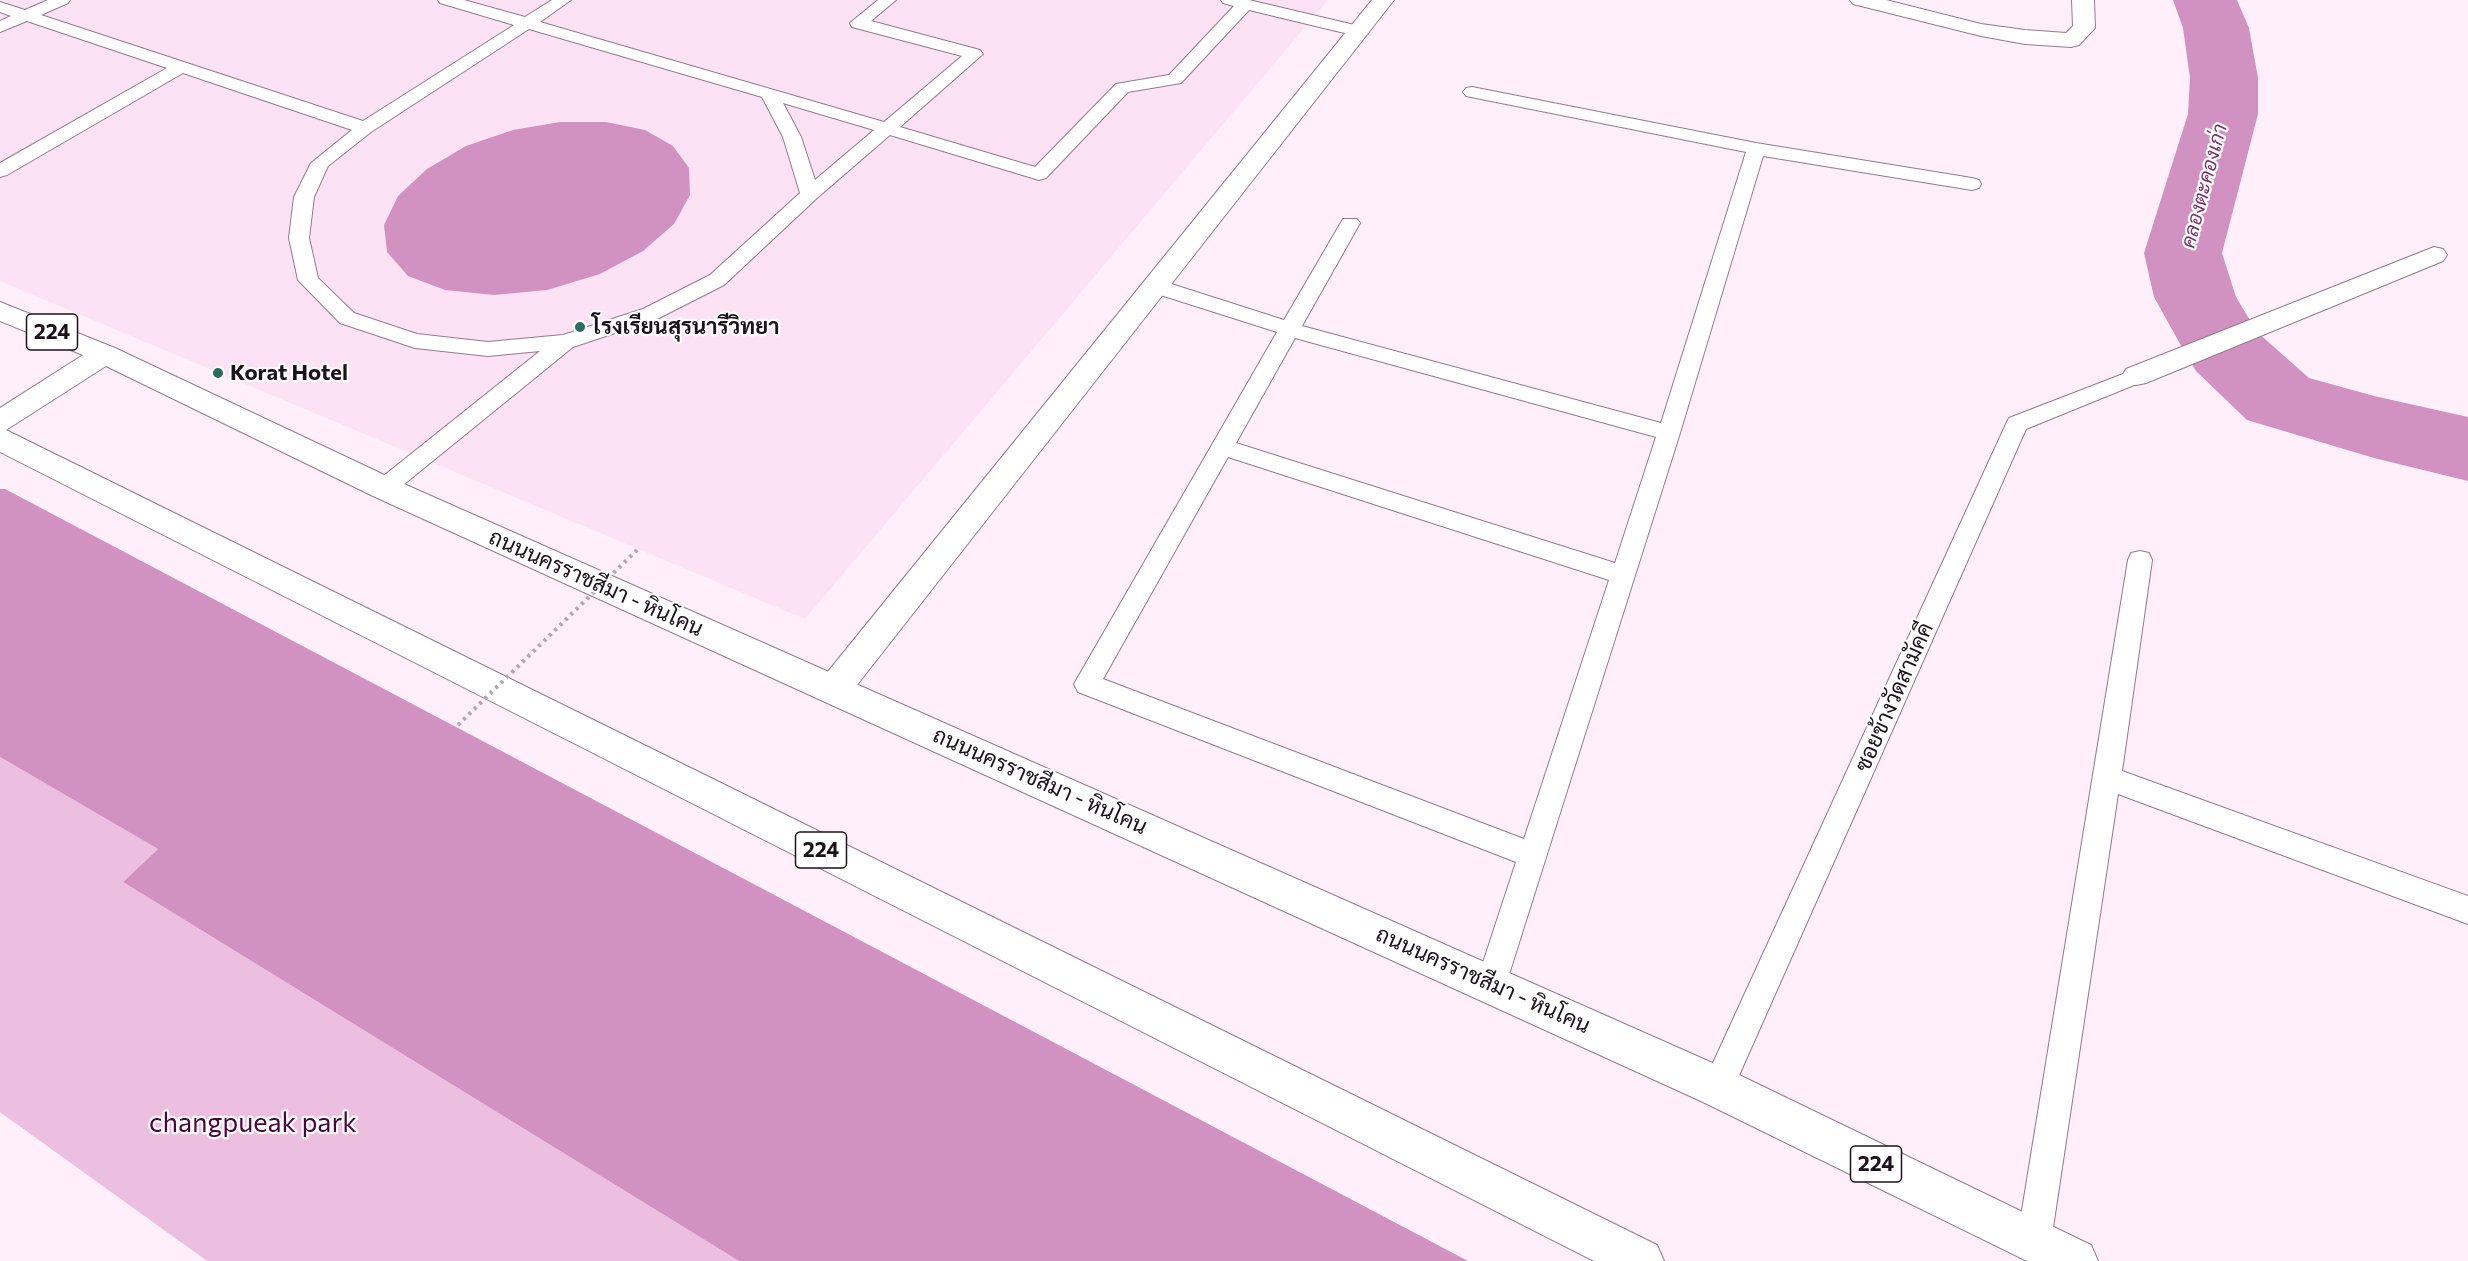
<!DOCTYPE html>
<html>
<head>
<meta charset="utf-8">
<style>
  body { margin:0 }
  canvas { display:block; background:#ffeffa }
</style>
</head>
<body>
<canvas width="2468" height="1261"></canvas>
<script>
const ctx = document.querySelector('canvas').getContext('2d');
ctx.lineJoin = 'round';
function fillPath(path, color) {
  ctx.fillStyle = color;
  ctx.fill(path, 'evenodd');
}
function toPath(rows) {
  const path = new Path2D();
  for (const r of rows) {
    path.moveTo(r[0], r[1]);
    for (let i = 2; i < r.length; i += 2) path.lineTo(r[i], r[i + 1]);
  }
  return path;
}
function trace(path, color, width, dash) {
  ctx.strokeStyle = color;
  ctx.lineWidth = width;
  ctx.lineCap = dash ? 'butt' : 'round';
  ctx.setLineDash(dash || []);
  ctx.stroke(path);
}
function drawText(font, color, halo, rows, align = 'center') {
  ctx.font = font + ' Commissioner,Sarabun,sans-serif';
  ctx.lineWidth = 4.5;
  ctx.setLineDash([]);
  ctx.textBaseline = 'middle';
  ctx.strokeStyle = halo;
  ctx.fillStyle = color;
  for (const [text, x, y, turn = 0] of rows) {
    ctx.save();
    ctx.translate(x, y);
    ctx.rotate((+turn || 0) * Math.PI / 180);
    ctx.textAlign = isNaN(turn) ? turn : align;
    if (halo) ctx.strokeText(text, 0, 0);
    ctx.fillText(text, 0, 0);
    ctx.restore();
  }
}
fillPath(toPath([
  [0,0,1328,0,805,619,0,281]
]), '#fde2f5');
fillPath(toPath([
  [0,757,158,849,123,882,739,1261,207,1261,0,1112]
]), '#ecbedf');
fillPath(toPath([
  [560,122,606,122,645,130,673,146,689,168,690,195,674,224,643,251,600,274,547,290,494,295,445,290,408,276,387,252,384,225,398,196,427,169,466,146,513,130],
  [0,489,5,489,1468,1261,739,1261,123,882,158,849,0,757]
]), '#d192c1');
fillPath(toPath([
  [2173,0,2237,0,2249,28,2258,78,2258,114,2222,253,2236,297,2257,332,2309,378,2374,396,2468,417,2468,481,2374,458,2247,420,2196,371,2184,351,2154,297,2144,253,2188,114,2190,78,2183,28,2173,0]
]), '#d192c1');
const service = toPath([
  [48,0,70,0,68,3,41,15,363,121,514,25,440,3,438,0,464,0,525,17,552,0,571,0,540,22,884,122,962,56,852,27,850,23,878,0,896,0,871,21,980,50,983,54,900,127,1035,167,1116,84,1169,75,1234,6,1223,3,1221,0,1249,0,1363,27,1365,31,1357,36,1249,10,1181,83,1128,92,1046,178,1039,180,890,135,817,198,724,285,657,319,573,347,392,494,384,496,376,494,372,488,376,482,540,351,488,356,415,348,340,323,298,280,289,238,294,197,311,163,352,130,183,73,7,175,0,177,0,163,167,68,27,21,0,32,0,21,11,16,0,12,0,2,25,10,48,0],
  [529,29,762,97,783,137,800,193,710,275,643,309,563,335,488,342,417,334,354,313,318,278,309,238,314,197,328,166,371,132,529,29],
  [783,103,874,130,815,180,801,137,783,103],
  [1472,87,1756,143,1972,178,1979,180,1981,184,1979,188,1972,190,1763,156,1680,433,1506,984,1502,994,1491,999,1480,994,1476,984,1516,862,1078,692,1074,684,1277,332,1148,291,1145,286,1148,281,1155,280,1162,281,1284,320,1343,219,1357,219,1360,223,1302,326,1661,423,1746,152,1466,96,1463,92,1466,88,1472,87],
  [1295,338,1656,437,1615,563,1236,443,1295,338],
  [1228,457,1609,580,1524,839,1103,679,1228,457],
  [2136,369,2144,371,2147,376,2144,381,2026,429,1729,1098,1718,1103,1707,1098,1702,1087,1707,1076,2006,424,2009,418,2136,369],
  [2140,551,2149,553,2152,560,2122,771,2468,896,2468,924,2118,794,2051,1241,2046,1253,2034,1258,2022,1253,2017,1241,2128,560,2131,553,2140,551]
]);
const minor = toPath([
  [1850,0,1886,0,1981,24,2025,30,2066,33,2073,26,2072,0,2094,0,2095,28,2079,45,2071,47,2025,44,1981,36,1853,4,1850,0],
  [2434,247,2443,249,2447,255,2443,261,2146,383,2136,385,2126,383,2122,376,2126,369,2434,247]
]);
const tertiary = toPath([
  [1372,0,1394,0,846,699,834,703,822,699,817,689,822,679,1372,0]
]);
const primary = toPath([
  [0,302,115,348,395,480,1733,1072,2091,1245,2098,1261,2027,1261,1703,1102,373,496,106,366,6,430,1657,1245,1664,1261,1594,1261,0,452,0,408,83,355,0,321,0,302]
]);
trace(service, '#937b8c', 2);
trace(minor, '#937b8c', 2);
trace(tertiary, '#937b8c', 2);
trace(primary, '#937b8c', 2);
fillPath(service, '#fff');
fillPath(minor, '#fff');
fillPath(tertiary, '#fff');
fillPath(primary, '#fff');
trace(toPath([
  [458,725,638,549]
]), '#b4a6b0', 4, [3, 4.5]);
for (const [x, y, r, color] of [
  [580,327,6,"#286d60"],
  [218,373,6,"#286d60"]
]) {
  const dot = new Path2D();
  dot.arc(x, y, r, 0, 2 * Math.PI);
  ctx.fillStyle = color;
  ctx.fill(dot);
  trace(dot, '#fff', 2);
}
drawText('italic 20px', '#7c326d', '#fff', [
  ["คลองตะคองเก่า",2204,186,-75]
]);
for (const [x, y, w] of [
  [52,332,51],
  [821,850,51],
  [1876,1164,51]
]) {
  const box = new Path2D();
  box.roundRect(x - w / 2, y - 18, w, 36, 4.5);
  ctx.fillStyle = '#fff';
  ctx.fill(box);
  trace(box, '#1b1219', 1.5);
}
drawText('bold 21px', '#1b1219', null, [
  ["224",52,332],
  ["224",821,850],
  ["224",1876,1164]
]);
drawText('bold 22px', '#1b1219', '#fff', [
  ["โรงเรียนสุรนารีวิทยา",592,327],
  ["Korat Hotel",230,373]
], 'left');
drawText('22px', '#1b1219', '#fff', [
  ["ถนนนครราชสีมา - หินโคน",596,583,24],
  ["ซอยข้างวัดสามัคคี",1894,697,-66],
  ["ถนนนครราชสีมา - หินโคน",1040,781,24],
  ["ถนนนครราชสีมา - หินโคน",1483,980,24]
]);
drawText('27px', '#4d0041', '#fff', [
  ["changpueak park",253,1123]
]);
</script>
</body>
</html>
